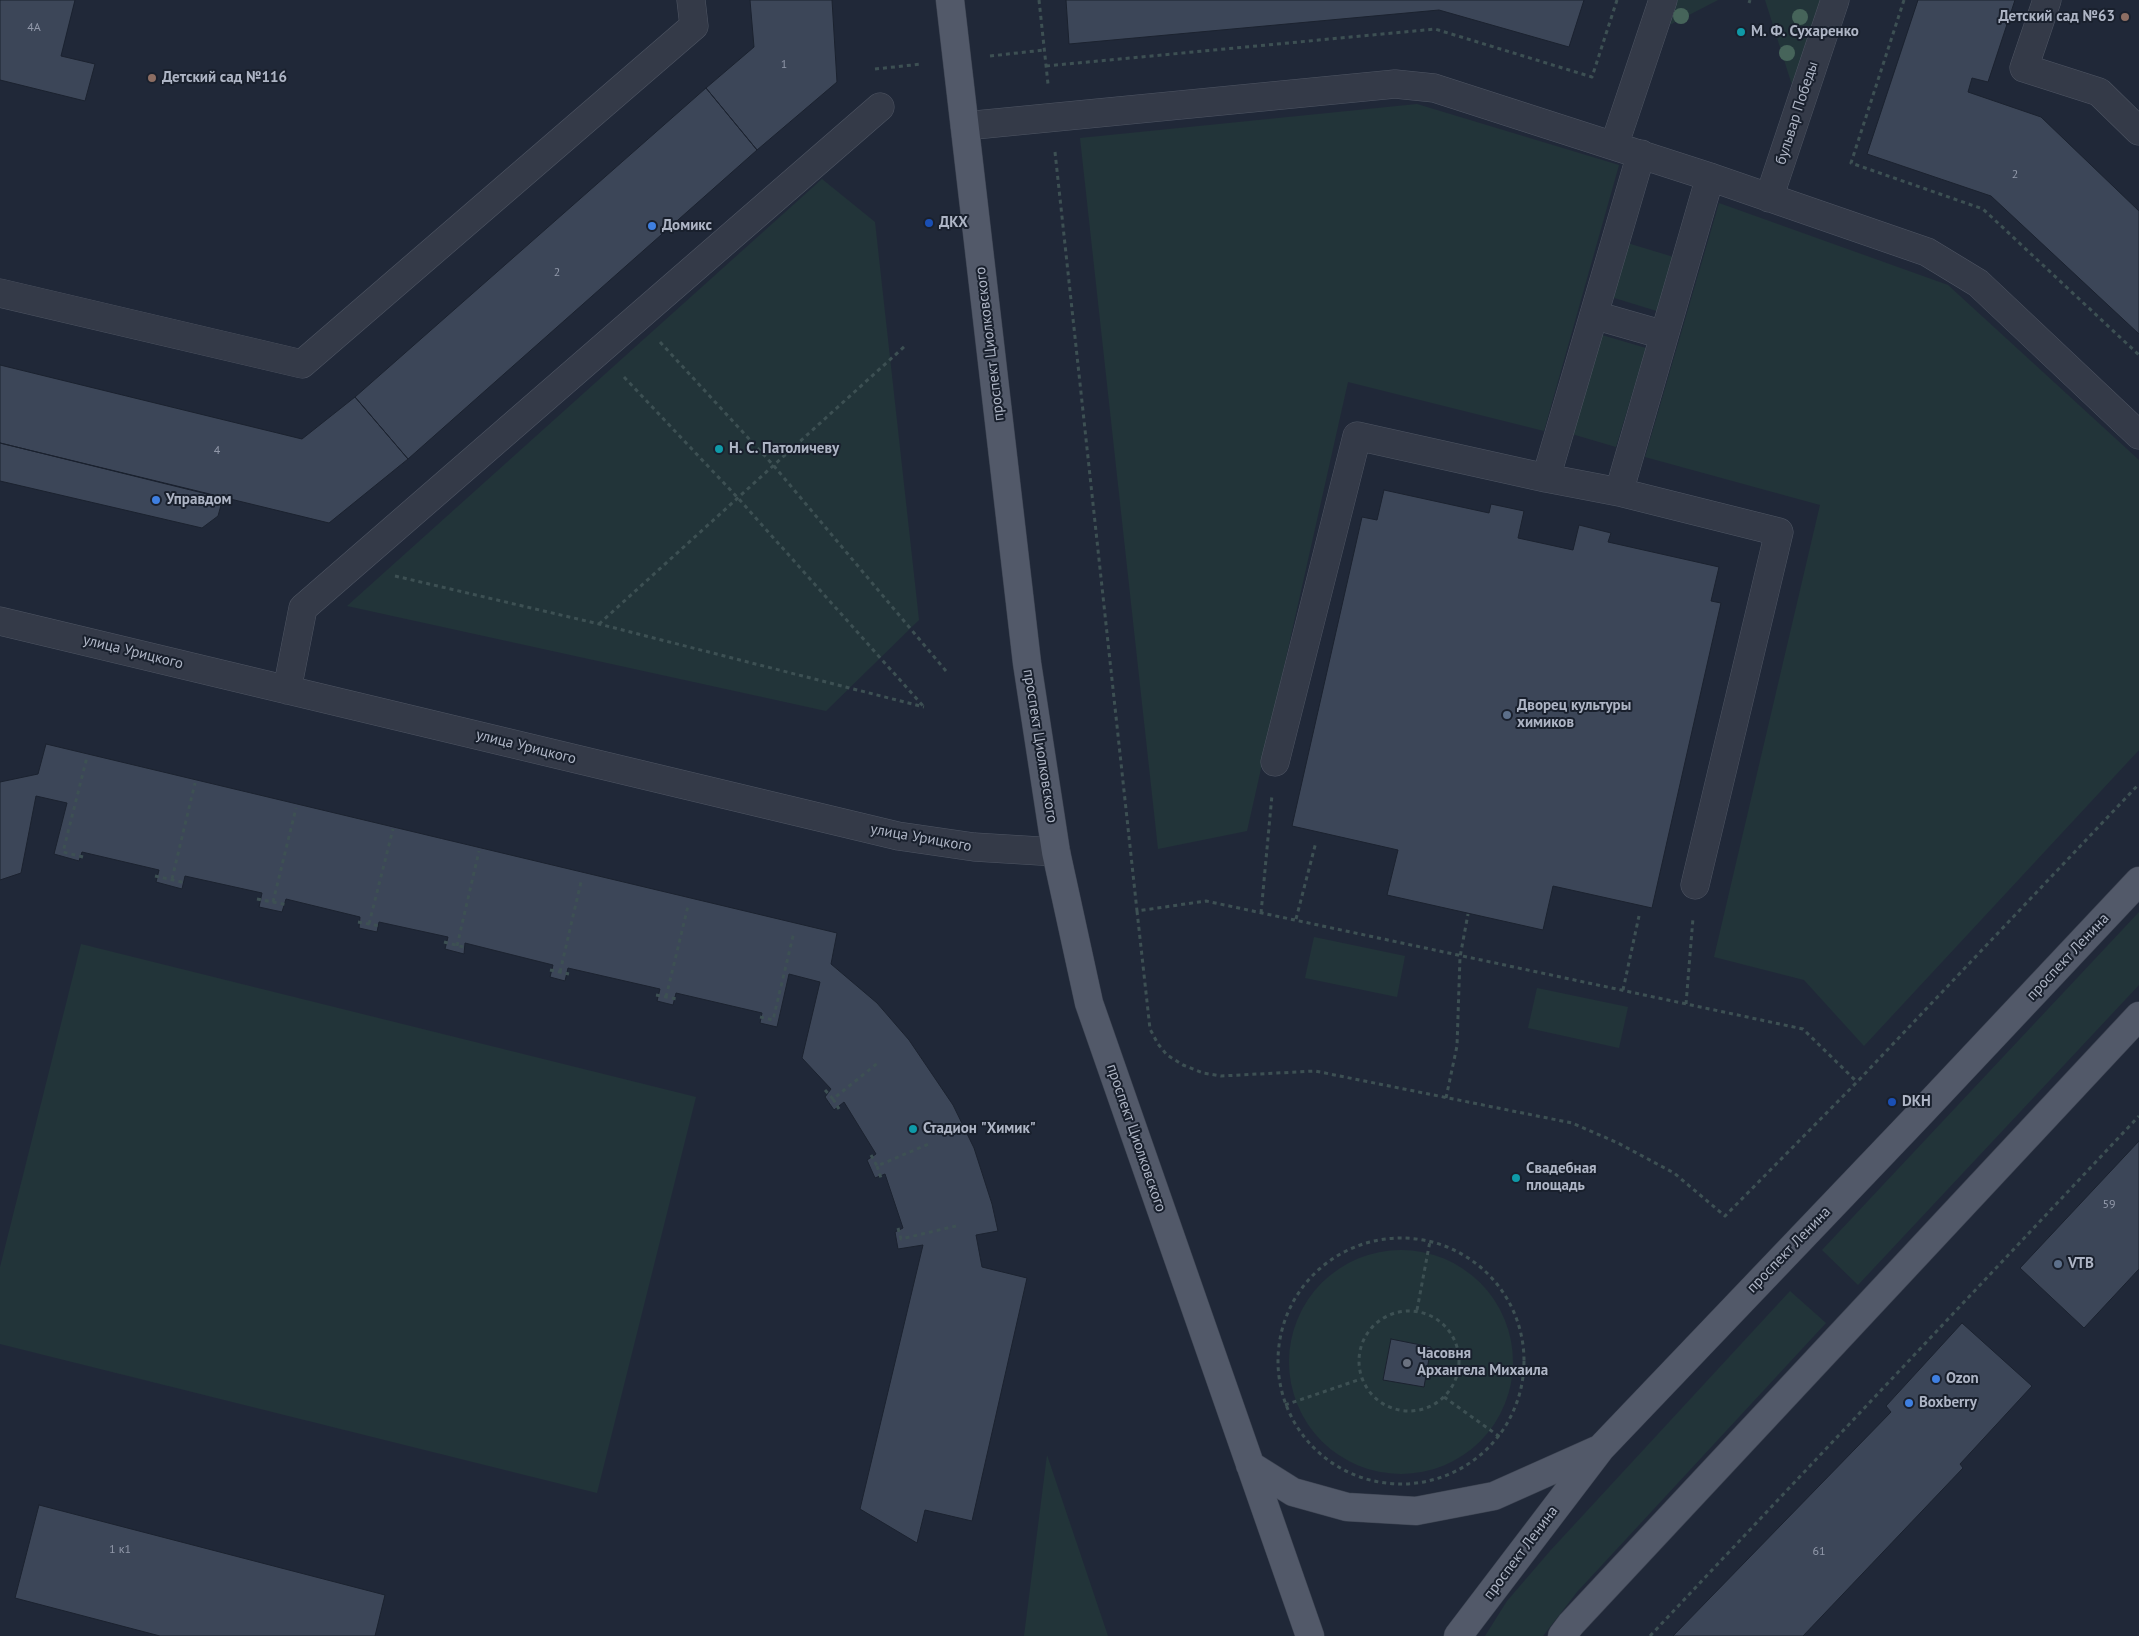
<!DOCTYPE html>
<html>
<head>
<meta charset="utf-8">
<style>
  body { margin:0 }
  canvas { display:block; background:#202838 }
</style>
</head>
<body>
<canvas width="2139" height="1636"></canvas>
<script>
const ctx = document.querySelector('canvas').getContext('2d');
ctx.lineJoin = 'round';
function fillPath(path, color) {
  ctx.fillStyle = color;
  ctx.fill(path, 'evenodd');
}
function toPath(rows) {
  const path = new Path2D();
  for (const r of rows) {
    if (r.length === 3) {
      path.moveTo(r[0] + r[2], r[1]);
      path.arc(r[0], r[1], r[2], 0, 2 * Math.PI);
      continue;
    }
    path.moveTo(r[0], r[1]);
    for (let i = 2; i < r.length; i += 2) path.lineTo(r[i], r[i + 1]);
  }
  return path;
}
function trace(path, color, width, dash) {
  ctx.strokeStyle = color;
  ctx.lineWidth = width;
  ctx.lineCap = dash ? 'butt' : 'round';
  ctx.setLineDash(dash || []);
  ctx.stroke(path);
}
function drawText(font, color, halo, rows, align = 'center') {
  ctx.font = font + ' "PT Sans",sans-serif';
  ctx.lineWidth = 4;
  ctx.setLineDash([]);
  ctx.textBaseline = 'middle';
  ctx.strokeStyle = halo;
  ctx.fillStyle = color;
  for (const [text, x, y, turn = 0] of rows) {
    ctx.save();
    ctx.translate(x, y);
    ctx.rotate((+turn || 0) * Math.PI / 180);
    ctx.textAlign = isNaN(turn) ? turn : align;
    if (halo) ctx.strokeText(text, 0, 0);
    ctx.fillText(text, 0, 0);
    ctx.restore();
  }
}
fillPath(toPath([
  [1672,0,1718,0,1662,29],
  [1765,0,1820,0,1792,85],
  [1417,104,1619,165,1544,431,1348,382,1247,831,1158,849,1080,138],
  [822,179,875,222,919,620,826,711,347,606],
  [1719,203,1948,285,2139,460,2139,750,1864,1046,1804,980,1714,957,1820,505,1645,457],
  [1624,242,1677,258,1660,312,1608,296],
  [1595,333,1646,348,1616,447,1565,432],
  [2139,912,2139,985,1858,1285,1822,1250],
  [1314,937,1405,956,1397,997,1305,978],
  [81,944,696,1097,597,1493,0,1344,0,1267],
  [1537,988,1628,1007,1619,1048,1528,1028],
  [1401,1362,112],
  [1790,1291,1826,1323,1577,1592,1543,1636,1485,1636,1507,1601,1550,1551],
  [1047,1455,1108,1636,1024,1636]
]), '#223439');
const building = toPath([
  [0,0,75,0,61,56,95,64,85,101,0,80,0,0],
  [750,0,832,0,837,82,757,150,706,88,754,47,750,0],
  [1066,0,1584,0,1569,47,1439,10,1069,44,1066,0],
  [1918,0,2015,0,1988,82,1972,78,1968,92,2041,117,2139,211,2139,334,1991,196,1867,154,1918,0],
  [706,88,757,150,408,459,355,397,706,88],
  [0,365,302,439,355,397,408,459,329,523,0,443,0,365],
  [0,443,223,498,218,516,202,528,0,481,0,443],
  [1384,490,1489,513,1491,504,1524,511,1518,538,1573,550,1579,525,1611,533,1608,542,1719,567,1711,601,1721,603,1652,908,1553,886,1543,930,1387,895,1398,850,1292,826,1362,517,1377,520,1384,490],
  [46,744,837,933,831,964,877,1003,909,1040,953,1105,974,1148,992,1204,998,1231,976,1235,982,1267,1027,1278,972,1521,925,1510,917,1543,860,1509,923,1245,898,1249,895,1232,903,1228,885,1174,875,1178,867,1160,876,1154,844,1102,834,1110,825,1097,831,1089,802,1058,820,982,789,974,777,1027,760,1023,762,1013,676,993,673,1005,657,1001,660,989,568,968,565,981,550,977,553,965,465,943,464,954,445,949,448,937,379,922,377,932,359,928,360,917,286,899,282,912,259,907,262,893,185,876,182,889,156,882,159,870,82,852,79,861,54,854,67,803,36,796,21,873,0,880,0,782,38,774,46,744],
  [2139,1141,2139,1269,2084,1328,2020,1268,2139,1141],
  [1962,1323,2032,1386,1960,1464,1963,1468,1803,1636,1673,1636,1891,1412,1886,1406,1962,1323],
  [1391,1339,1431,1347,1424,1387,1383,1380,1391,1339],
  [39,1505,385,1595,375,1636,160,1636,15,1598,39,1505]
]);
fillPath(building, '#3c4658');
trace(building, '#1b222f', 1);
const minor = toPath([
  [2047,0,2024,68,2099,92,2139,131],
  [965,126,1395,84,1434,88,1710,177,1927,252,1978,283,2139,435],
  [1614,146,1663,0],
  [1769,198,1835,0],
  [0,293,302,364,694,26,691,0],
  [1594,315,1664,335],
  [1546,478,1619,492],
  [0,621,898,836,974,847,1056,852],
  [287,690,303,608,880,107],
  [1275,762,1357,436,1546,478,1641,154],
  [1695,885,1779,532,1619,492,1710,177]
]);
const major = toPath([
  [950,0,1027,663,1056,852,1089,1003,1310,1636],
  [1250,1465,1293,1492,1347,1507,1416,1511,1494,1496,1597,1450],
  [1458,1636,1601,1448,1917,1117,2139,881],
  [1562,1636,1571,1624,2139,1016]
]);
trace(minor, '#4e5563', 29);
trace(major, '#3d4452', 29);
trace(toPath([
  [1039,0,1048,84],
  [1904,0,1851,163,1983,209,2139,355],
  [1749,3,1750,0],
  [990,56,1044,50],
  [1046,66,1435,29,1592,77,1617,0],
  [875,69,922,64],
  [1055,152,1137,911,1206,901,1803,1029,1857,1082],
  [660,342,774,466,946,671],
  [624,377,738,498,924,707],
  [395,576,599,624,924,707],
  [599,624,905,346],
  [83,857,63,852,87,757],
  [155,876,186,883],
  [172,879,195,783],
  [257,899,288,905],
  [273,902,296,808],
  [1137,911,1150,1029,1158,1044,1167,1055,1183,1065,1203,1073,1221,1076,1315,1071,1572,1123,1618,1143,1674,1173,1725,1216,1857,1082,2139,784],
  [1261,913,1272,795],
  [1296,919,1316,842],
  [358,922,380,926],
  [369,924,393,829],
  [444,942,467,948],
  [457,946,479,851],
  [550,970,569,974],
  [560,972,581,882],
  [1623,990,1639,916],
  [656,995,677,999],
  [666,997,688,906],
  [1686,1004,1693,918],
  [760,1017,773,1020,794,932],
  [825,1090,833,1099,879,1062],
  [1446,1098,1457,1046,1460,957,1468,914],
  [833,1099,839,1109],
  [871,1155,877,1166,931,1143],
  [877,1166,881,1178],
  [898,1228,901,1239,960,1225],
  [1401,1361,123],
  [1417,1310,1430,1241],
  [1409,1361,50],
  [1444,1397,1500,1437],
  [1285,1405,1361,1379],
  [1650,1636,2139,1116]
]), '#3d5053', 3, [4, 4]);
trace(minor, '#343a48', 28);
trace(major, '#525969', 28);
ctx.fillStyle = '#46645a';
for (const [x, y] of [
  [1681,16],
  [1800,17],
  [1787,53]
]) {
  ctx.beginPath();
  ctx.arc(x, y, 8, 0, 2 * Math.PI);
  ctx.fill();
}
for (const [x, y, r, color] of [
  [2125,17,5,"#8d6e63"],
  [1741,32,5,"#0f9aa8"],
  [152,78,5,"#8d6e63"],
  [929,223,5,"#1a4fb4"],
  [652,226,5,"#3f7fe0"],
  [719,449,5,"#0f9aa8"],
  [156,500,5,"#3f7fe0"],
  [1507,715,5,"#5c6f8a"],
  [1892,1102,5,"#1a4fb4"],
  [913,1129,5,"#0f9aa8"],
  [1516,1178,5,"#0f9aa8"],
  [2058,1264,5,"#5c6f8a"],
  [1407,1363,5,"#6b7280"],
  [1936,1379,5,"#3f7fe0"],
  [1909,1403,5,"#3f7fe0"]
]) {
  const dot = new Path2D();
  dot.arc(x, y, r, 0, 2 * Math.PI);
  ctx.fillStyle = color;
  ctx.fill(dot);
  trace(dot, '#19202d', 2);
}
drawText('12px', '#9299aa', null, [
  ["4А",34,28],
  ["1",784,65],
  ["2",2015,175],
  ["2",557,273],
  ["4",217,451],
  ["59",2109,1205],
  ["1 к1",120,1550],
  ["61",1819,1552]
]);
drawText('bold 15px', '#aeb5c5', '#19202d', [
  ["Детский сад №63",2115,17,"right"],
  ["М. Ф. Сухаренко",1751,32],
  ["Детский сад №116",162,78],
  ["ДКХ",939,223],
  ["Домикс",662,226],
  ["Н. С. Патоличеву",729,449],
  ["Управдом",166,500],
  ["Дворец культуры",1517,706],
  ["химиков",1517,723],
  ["DKH",1902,1102],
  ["Стадион \"Химик\"",923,1129],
  ["Свадебная",1526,1169],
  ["площадь",1526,1186],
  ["VTB",2068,1264],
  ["Часовня",1417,1354],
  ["Архангела Михаила",1417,1371],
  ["Ozon",1946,1379],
  ["Boxberry",1919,1403]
], 'left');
drawText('15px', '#aeb5c5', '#19202d', [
  ["бульвар Победы",1797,113,-72],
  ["проспект Циолковского",990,344,-97],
  ["улица Урицкого",133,652,14],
  ["проспект Циолковского",1040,746,81],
  ["улица Урицкого",526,747,14],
  ["улица Урицкого",921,838,10],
  ["проспект Ленина",2068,957,-47],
  ["проспект Циолковского",1136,1138,71],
  ["проспект Ленина",1789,1250,-46],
  ["проспект Ленина",1521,1553,-53]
]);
</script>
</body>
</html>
